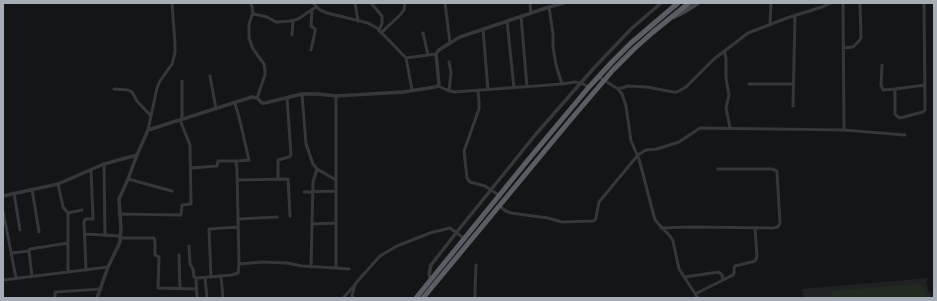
<!DOCTYPE html>
<html>
<head>
<meta charset="utf-8">
<style>
  body { margin:0 }
  #map { position:relative; width:937px; height:301px; overflow:hidden; background:#141516; font-family:Raleway,sans-serif }
  canvas { display:block }
  .frame { position:absolute; inset:0; border:4px solid #a7adb6; pointer-events:none }
</style>
</head>
<body>
<div id="map">
<canvas width="937" height="301"></canvas>
<div class="frame"></div>
</div>
<script>
const ctx = document.querySelector('canvas').getContext('2d');
ctx.lineJoin = 'round';
function fillPath(path, color) {
  ctx.fillStyle = color;
  ctx.fill(path, 'evenodd');
}
function toPath(rows) {
  const path = new Path2D();
  for (const r of rows) {
    path.moveTo(r[0], r[1]);
    for (let i = 2; i < r.length; i += 2) path.lineTo(r[i], r[i + 1]);
  }
  return path;
}
function trace(path, color, width, dash) {
  ctx.strokeStyle = color;
  ctx.lineWidth = width;
  ctx.lineCap = dash ? 'butt' : 'round';
  ctx.setLineDash(dash || []);
  ctx.stroke(path);
}
fillPath(toPath([
  [928,278,926,283,929,292,934,298,803,298,802,289]
]), '#202123');
fillPath(toPath([
  [916,284,922,286,928,298,832,298,831,291]
]), '#212921');
trace(toPath([
  [250,3,252,6,253,14],
  [313,3,320,10,327,13,368,23,377,28,406,58,412,90],
  [355,3,358,21],
  [371,3,382,16,382,23,379,31],
  [445,3,450,43],
  [530,3,531,13],
  [843,3,844,130],
  [549,7,553,34,553,47,556,65,562,84],
  [521,16,527,87],
  [507,21,514,88],
  [770,24,771,3],
  [483,29,488,90],
  [381,33,400,15,404,10,405,3],
  [423,33,428,55],
  [292,35,293,21],
  [843,48,853,47,859,41,861,38,860,3],
  [311,50,315,32,315,29,311,26,312,9],
  [724,51,726,58,726,78,729,95,726,108,730,128],
  [406,58,436,54],
  [449,62,451,72,449,91],
  [882,65,881,85,883,90,895,89,925,85],
  [210,76,216,109],
  [599,77,618,89,622,94,626,106,631,141,639,159,655,220,670,236,673,241,679,269,698,298],
  [182,81,182,119],
  [749,84,794,84],
  [438,86,447,90,454,92,562,84,575,82,581,83,589,87],
  [114,89,128,90,132,92,137,101,151,116],
  [618,89,628,86,647,87,673,92,677,92,686,87,714,59,748,33,787,18,822,7,831,3],
  [895,89,895,114,898,117,900,118,923,112,925,110,925,108,924,3],
  [478,90,479,102,479,109,464,151,467,178,470,182,485,186,500,196],
  [302,94,306,144,313,164,317,169,336,180],
  [336,96,336,268],
  [257,98,265,75,265,71,264,64,253,49,249,38,249,24,252,15,254,14,267,17,276,22,291,21,298,19,316,7],
  [235,103,240,121,249,160,236,161,237,170,239,264],
  [793,106,795,15],
  [148,130,157,88,160,81,172,64,175,53,175,44,172,3],
  [104,164,105,235],
  [191,168,217,166,218,161,236,161],
  [128,179,172,191],
  [278,179,278,160,289,157,291,155,287,98],
  [238,180,288,179,290,216],
  [58,184,63,207,68,213,68,272],
  [32,189,39,232],
  [304,192,336,191],
  [14,193,20,230],
  [499,206,506,211,511,213,548,218,562,222,593,221,595,220,596,218,599,202,638,155,646,150,657,149,679,142,700,128,844,130,905,135],
  [3,211,16,278],
  [68,213,82,210],
  [119,214,181,215,182,205,191,204,190,145,180,120],
  [238,219,277,217],
  [312,224,336,223],
  [661,228,691,227,773,228,778,227,780,223,777,173,777,171,772,169,718,169],
  [85,234,120,236],
  [120,238,154,238,155,242,155,255,159,257,158,288,197,289],
  [189,246,190,264,193,269,194,277,197,278,232,275,238,273,239,264,262,262,287,263,302,266,336,268,349,269],
  [29,251,30,249,68,243],
  [12,253,29,251,32,276],
  [179,255,180,289],
  [311,267,313,182,317,169],
  [86,270,84,222,85,219,93,219,91,170],
  [221,276,223,298],
  [211,277,209,229,238,227],
  [684,277,719,272,722,275,723,280],
  [196,278,197,298],
  [205,278,207,298],
  [3,280,108,267],
  [695,294,733,275,734,273,734,268,735,266,755,261,757,257,755,228],
  [55,298,55,292,101,289],
  [343,298,354,286],
  [353,298,352,296,355,284,380,256,397,246,430,233,450,228,465,239],
  [475,298,475,291,476,265]
]), '#36373b', 3);
trace(toPath([
  [3,196,58,184,104,164,137,155,148,130,252,97,257,98,262,103,265,103,302,94,318,94,336,96,403,92,435,87,438,86,439,84,436,54,439,50,450,43,460,37,549,7,564,3],
  [431,280,429,274,431,265,456,233,536,134,593,69,631,29,661,3],
  [97,298,108,267,120,242,121,229,119,199,128,179,137,155]
]), '#36373b', 3.5);
trace(toPath([
  [674,17,684,12,698,3]
]), '#44464b', 4);
trace(toPath([
  [416,298,528,160,589,87,612,62,631,43,665,14,678,3],
  [423,298,567,124,613,70,634,49,652,33,674,15,689,3]
]), '#5a5d63', 5);
</script>
</body>
</html>
